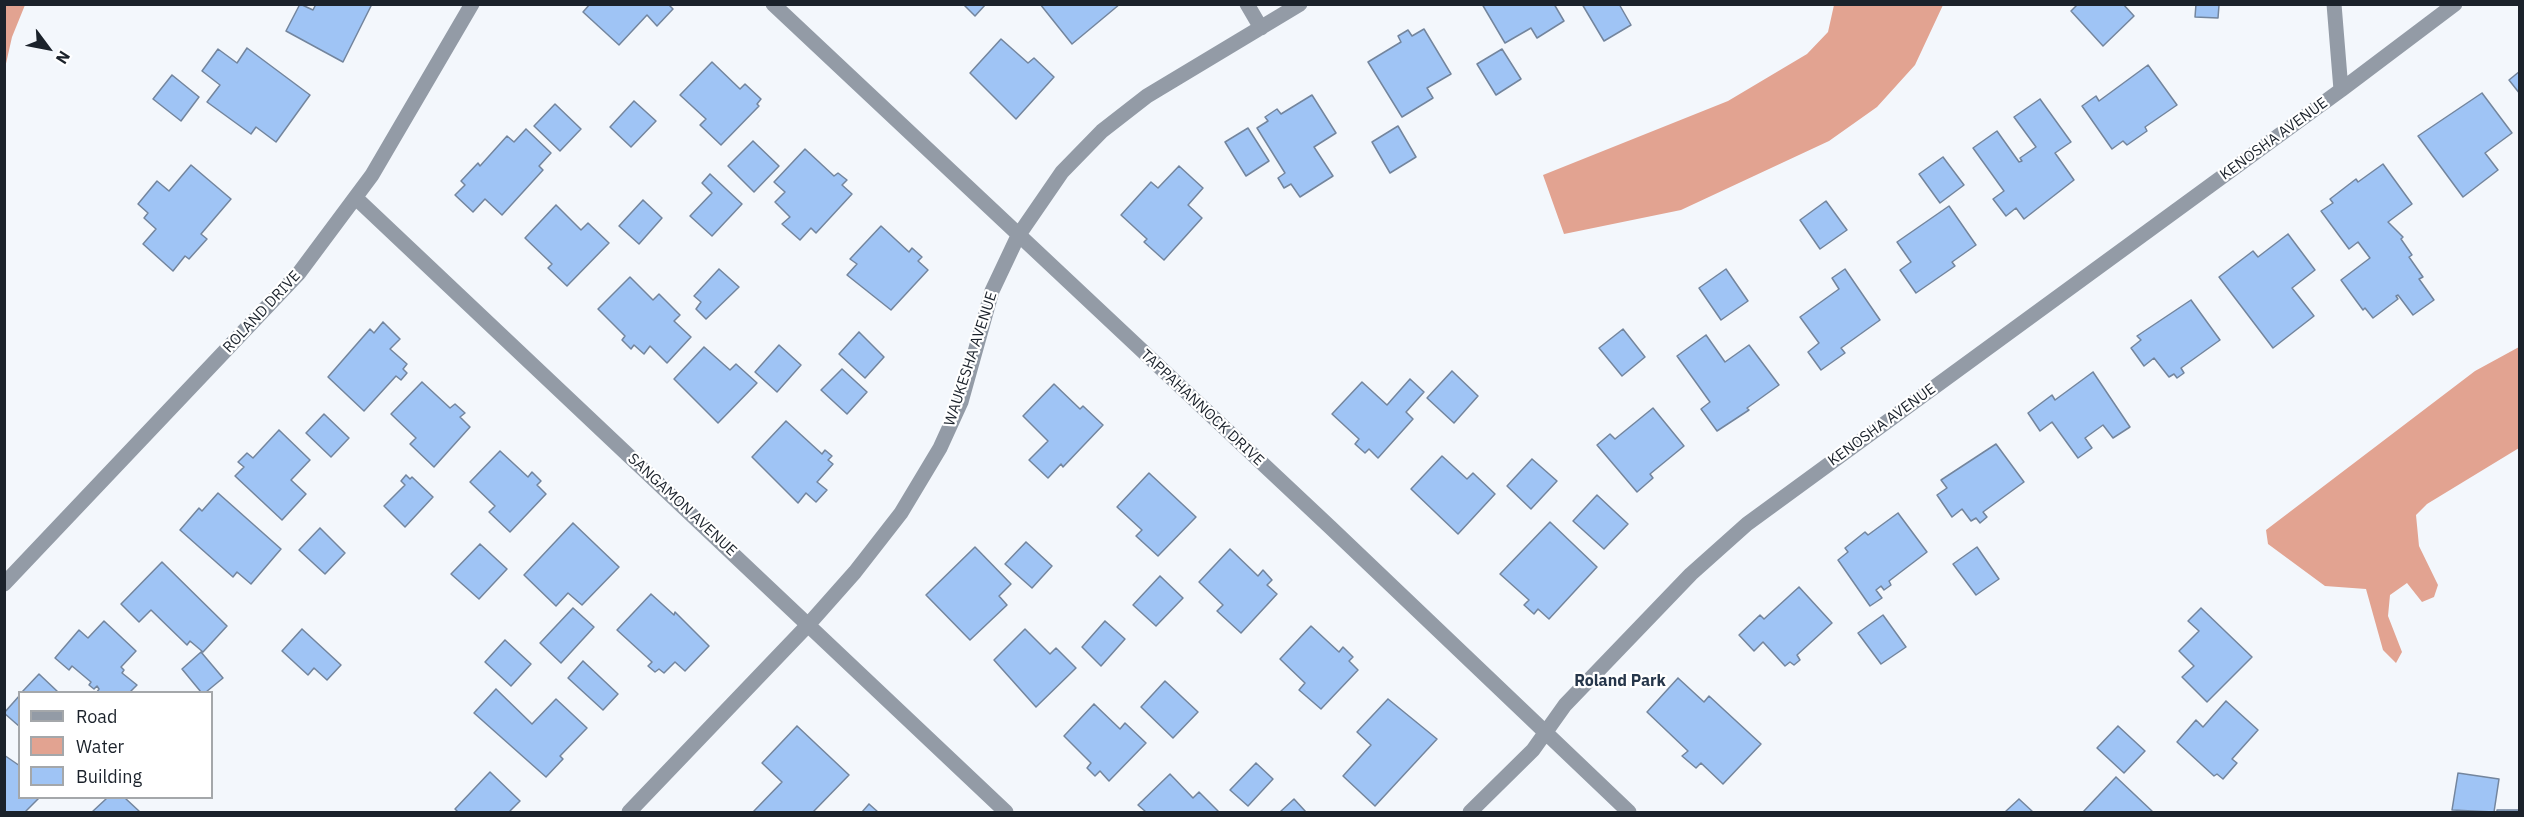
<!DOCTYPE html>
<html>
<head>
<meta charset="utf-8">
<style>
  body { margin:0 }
  #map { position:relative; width:2524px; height:817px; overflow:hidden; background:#f3f7fc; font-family:"IBM Plex Sans",sans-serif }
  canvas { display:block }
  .frame { position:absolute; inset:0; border:6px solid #1b222b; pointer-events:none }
  .legend { position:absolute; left:18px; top:691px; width:195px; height:108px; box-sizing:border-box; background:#fff; border:2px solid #a4a7aa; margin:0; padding:8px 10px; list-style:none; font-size:18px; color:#1b222b }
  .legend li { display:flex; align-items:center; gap:12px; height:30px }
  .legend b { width:30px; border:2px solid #a4a7aa }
  .north { position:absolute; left:18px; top:18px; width:60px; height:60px; -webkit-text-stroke:4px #fff; paint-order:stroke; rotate:122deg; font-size:16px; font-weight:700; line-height:24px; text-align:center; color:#1b222b }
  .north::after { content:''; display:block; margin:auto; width:21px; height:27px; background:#1b222b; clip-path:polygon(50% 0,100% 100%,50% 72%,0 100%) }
</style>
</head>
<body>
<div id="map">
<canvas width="2524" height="817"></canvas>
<div class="frame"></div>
<ul class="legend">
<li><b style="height:8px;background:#939ba6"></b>Road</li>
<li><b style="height:16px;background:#e2a391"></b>Water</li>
<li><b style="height:16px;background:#9fc4f5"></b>Building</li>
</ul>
<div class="north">N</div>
</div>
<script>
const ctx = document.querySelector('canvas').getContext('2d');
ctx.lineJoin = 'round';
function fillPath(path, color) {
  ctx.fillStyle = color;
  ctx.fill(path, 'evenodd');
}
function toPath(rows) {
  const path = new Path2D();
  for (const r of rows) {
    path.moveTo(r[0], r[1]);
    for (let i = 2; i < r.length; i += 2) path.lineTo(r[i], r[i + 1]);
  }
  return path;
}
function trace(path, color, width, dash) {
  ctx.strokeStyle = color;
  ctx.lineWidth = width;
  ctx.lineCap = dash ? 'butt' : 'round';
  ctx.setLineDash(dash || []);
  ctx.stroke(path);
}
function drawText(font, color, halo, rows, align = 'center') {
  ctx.font = font + ' "IBM Plex Sans",sans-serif';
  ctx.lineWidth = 4.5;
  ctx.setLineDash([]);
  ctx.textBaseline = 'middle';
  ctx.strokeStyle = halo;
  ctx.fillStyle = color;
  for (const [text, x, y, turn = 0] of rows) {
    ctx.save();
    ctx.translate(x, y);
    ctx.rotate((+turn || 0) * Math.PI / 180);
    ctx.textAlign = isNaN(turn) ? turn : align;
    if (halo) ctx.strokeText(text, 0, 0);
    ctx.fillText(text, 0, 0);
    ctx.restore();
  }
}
fillPath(toPath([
  [5,4,25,5,12,37,5,68],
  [1834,5,1943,5,1915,65,1877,107,1829,141,1681,210,1564,234,1543,175,1728,101,1807,54,1828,32],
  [2519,347,2519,448,2427,504,2416,515,2419,546,2438,585,2434,597,2422,602,2407,583,2390,595,2388,616,2402,652,2396,663,2383,650,2366,589,2325,586,2268,544,2266,530,2475,371]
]), '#e2a391');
const building = toPath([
  [300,4,313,10,316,4,372,4,343,62,286,31,300,4],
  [590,4,668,4,673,9,657,26,647,15,619,45,583,12,590,4],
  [963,4,986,4,975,16,963,4],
  [1040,4,1120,4,1072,44,1040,4],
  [1482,4,1554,4,1564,21,1537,38,1531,28,1505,43,1482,4],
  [1582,4,1619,4,1631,25,1604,41,1582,4],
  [2078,4,2123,4,2134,16,2103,46,2071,11,2078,4],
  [2196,4,2232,4,2219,5,2218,18,2195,17,2196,4],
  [1424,29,1451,74,1427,88,1433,98,1402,117,1368,62,1401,42,1398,36,1408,30,1412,36,1424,29],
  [1001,39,1028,63,1034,58,1054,77,1016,119,970,73,1001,39],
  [247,48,310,95,276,142,256,127,251,134,207,102,220,85,202,71,218,49,237,63,247,48],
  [1502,49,1521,79,1496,95,1477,64,1502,49],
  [712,62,740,89,745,84,761,99,757,104,759,106,721,145,700,125,706,119,680,95,712,62],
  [2148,65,2177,105,2145,127,2147,131,2127,145,2123,141,2112,149,2082,106,2096,96,2099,101,2148,65],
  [2520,71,2520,94,2509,80,2520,71],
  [172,75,199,97,181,121,153,99,172,75],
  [2482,93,2512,133,2485,153,2498,170,2463,197,2418,136,2482,93],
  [1312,95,1336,133,1314,147,1333,176,1300,197,1291,184,1284,188,1278,178,1285,173,1257,128,1268,121,1265,117,1277,109,1281,114,1312,95],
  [2040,99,2071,142,2055,153,2074,180,2024,219,2016,208,2006,216,1993,199,2004,191,1973,148,1997,131,2019,162,2022,161,2020,158,2036,147,2014,117,2040,99],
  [634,101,656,121,631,147,610,127,634,101],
  [555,104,581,129,560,151,534,126,555,104],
  [1398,126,1416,157,1390,173,1372,142,1398,126],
  [1248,128,1269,161,1246,176,1225,142,1248,128],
  [526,129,551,153,539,166,543,170,502,215,485,199,473,212,455,195,465,185,461,181,478,163,480,166,507,136,514,142,526,129],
  [753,141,779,166,754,192,728,166,753,141],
  [805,149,834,176,838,173,847,180,842,185,852,194,816,233,811,228,800,240,782,224,790,217,775,202,785,192,774,182,805,149],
  [1943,157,1964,185,1940,203,1919,174,1943,157],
  [2383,164,2412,204,2388,222,2403,237,2401,239,2412,255,2409,257,2423,277,2419,279,2434,300,2413,315,2398,295,2396,296,2398,299,2373,318,2365,308,2363,310,2341,280,2370,258,2358,242,2349,249,2321,211,2333,203,2330,199,2356,179,2358,182,2383,164],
  [191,165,231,199,201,234,207,239,189,259,185,256,173,271,143,244,156,229,144,218,148,213,138,204,157,181,169,191,191,165],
  [1179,166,1203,188,1188,205,1202,218,1164,260,1144,242,1147,239,1121,215,1151,182,1158,188,1179,166],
  [710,174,742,204,712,236,690,216,712,193,702,183,710,174],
  [643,200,662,218,639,244,619,226,643,200],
  [1826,201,1847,230,1820,249,1800,220,1826,201],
  [556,205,581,230,588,223,609,243,567,286,548,268,552,264,525,238,556,205],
  [1949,206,1976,245,1952,262,1955,266,1916,293,1900,270,1911,262,1897,242,1949,206],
  [881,226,909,252,912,248,922,257,918,261,928,270,891,310,847,275,857,264,850,259,881,226],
  [2288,234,2315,270,2292,288,2314,316,2273,348,2219,277,2253,251,2258,257,2288,234],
  [719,269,739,287,706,319,696,309,701,302,694,296,719,269],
  [1726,269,1748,301,1721,320,1699,288,1726,269],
  [1845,269,1880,320,1841,348,1845,353,1821,370,1808,352,1819,343,1800,317,1839,289,1832,278,1845,269],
  [630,277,653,300,659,294,680,315,674,321,691,337,667,363,650,346,644,354,634,345,631,349,622,340,625,336,598,309,630,277],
  [2191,300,2220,340,2181,368,2184,373,2177,378,2174,374,2169,377,2154,358,2144,366,2131,348,2141,340,2137,336,2191,300],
  [383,322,400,339,390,349,407,364,403,369,407,373,401,380,396,376,364,411,328,377,370,329,374,333,383,322],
  [1623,329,1645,357,1622,376,1599,348,1623,329],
  [859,332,884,357,865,378,839,354,859,332],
  [1706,335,1725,362,1749,345,1779,385,1747,408,1749,410,1717,431,1701,409,1710,402,1677,356,1706,335],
  [779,345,801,365,777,392,755,372,779,345],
  [704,347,730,370,736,364,757,383,718,423,674,379,704,347],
  [842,369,867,392,847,414,821,390,842,369],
  [1452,371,1478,396,1454,423,1427,398,1452,371],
  [2093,372,2130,427,2113,438,2103,425,2085,438,2092,448,2078,458,2052,422,2040,431,2028,413,2052,395,2055,400,2093,372],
  [1410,379,1424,392,1406,412,1413,419,1378,458,1369,449,1365,453,1355,444,1359,439,1332,414,1362,382,1387,405,1410,379],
  [422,382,450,408,455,404,465,413,460,417,470,427,434,467,410,444,416,438,391,414,422,382],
  [1054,384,1080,409,1083,406,1103,425,1063,467,1061,464,1048,478,1029,460,1048,441,1023,416,1054,384],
  [1653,408,1684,446,1650,474,1653,478,1637,492,1597,445,1610,434,1615,439,1653,408],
  [324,414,349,438,331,457,306,433,324,414],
  [786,421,822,454,825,450,832,456,828,460,833,464,817,482,827,490,816,502,806,493,798,503,752,457,786,421],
  [279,430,310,460,291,480,306,494,282,520,235,476,244,467,238,462,247,453,253,458,279,430],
  [1996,444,2024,482,1983,512,1987,517,1980,523,1976,518,1971,521,1962,509,1952,517,1937,495,1947,488,1941,480,1996,444],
  [500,451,528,477,532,472,541,481,537,485,546,494,510,532,489,512,495,506,470,482,500,451],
  [1442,456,1467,479,1473,473,1495,494,1458,534,1411,489,1442,456],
  [1532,459,1557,481,1531,509,1507,486,1532,459],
  [1149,473,1196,517,1158,556,1136,536,1142,530,1117,507,1149,473],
  [406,475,410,479,412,477,433,497,405,527,384,506,405,485,401,481,406,475],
  [218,493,281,549,251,584,237,572,233,577,180,530,199,508,202,511,218,493],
  [1597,495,1628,524,1604,549,1573,521,1597,495],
  [1898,513,1927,552,1889,581,1891,585,1884,590,1881,586,1876,590,1882,598,1870,606,1838,560,1848,552,1845,548,1865,532,1868,535,1898,513],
  [1550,522,1597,567,1549,619,1538,609,1534,614,1524,605,1529,600,1500,574,1550,522],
  [573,523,619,567,582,605,568,593,556,606,524,575,573,523],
  [320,528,345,553,325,574,299,550,320,528],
  [1026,542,1052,566,1032,588,1005,564,1026,542],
  [480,544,507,569,479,599,451,574,480,544],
  [975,547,1011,584,999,596,1007,605,970,640,926,595,975,547],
  [1977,547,1999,579,1976,595,1953,564,1977,547],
  [1230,549,1258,576,1263,570,1272,580,1267,585,1277,594,1241,633,1217,611,1223,605,1199,582,1230,549],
  [162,562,227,626,203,652,190,641,187,645,151,610,139,622,121,604,162,562],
  [1160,576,1183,598,1156,626,1133,605,1160,576],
  [1799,587,1832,623,1797,655,1800,660,1794,665,1790,662,1785,666,1763,642,1754,651,1739,635,1760,615,1764,619,1799,587],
  [651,594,674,615,675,612,709,646,685,671,675,662,664,673,659,669,655,672,648,666,652,662,617,630,651,594],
  [573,608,594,627,561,663,540,643,573,608],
  [2201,608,2252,657,2207,702,2182,677,2194,666,2179,651,2199,631,2188,621,2201,608],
  [1883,615,1906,647,1881,664,1858,633,1883,615],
  [104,621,136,651,121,667,124,670,122,673,137,685,130,692,97,692,99,689,97,686,94,689,89,685,91,682,72,666,69,670,55,658,79,630,88,638,104,621],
  [1105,621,1125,639,1101,666,1082,647,1105,621],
  [1311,626,1339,652,1343,647,1353,657,1349,661,1358,670,1321,709,1299,690,1305,683,1280,659,1311,626],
  [302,629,341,665,327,680,314,668,308,675,282,651,302,629],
  [1025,629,1050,654,1056,648,1076,668,1036,707,994,660,1025,629],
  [505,640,531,664,511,686,485,662,505,640],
  [201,652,223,678,206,692,201,692,182,669,201,652],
  [583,661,618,694,603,710,568,678,583,661],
  [39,674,58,692,22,692,39,674],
  [1678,678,1704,702,1709,696,1761,744,1723,784,1701,763,1696,768,1682,756,1688,751,1647,712,1678,678],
  [1165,681,1198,712,1173,738,1141,707,1165,681],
  [496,689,532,724,556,699,587,728,560,756,563,759,546,777,474,713,496,689],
  [20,695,20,727,4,713,20,695],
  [1388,699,1437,739,1375,806,1343,776,1371,745,1357,732,1388,699],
  [2226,701,2258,730,2232,759,2237,763,2223,779,2217,774,2214,776,2177,742,2196,720,2203,727,2226,701],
  [1094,704,1120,729,1125,723,1146,743,1109,781,1100,771,1095,776,1087,768,1091,763,1064,736,1094,704],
  [797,726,849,775,813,812,753,812,782,782,762,763,797,726],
  [2118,726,2145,751,2124,773,2097,748,2118,726],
  [4,755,20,766,20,798,39,798,25,812,4,812,4,755],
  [1256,763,1273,779,1248,806,1230,790,1256,763],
  [490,772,520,801,509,812,458,812,455,809,490,772],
  [2458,773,2499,779,2494,812,2452,810,2458,773],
  [1170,774,1193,798,1199,792,1219,812,1146,812,1138,805,1170,774],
  [2116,777,2153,812,2083,812,2116,777],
  [107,798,125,798,140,812,92,812,107,798],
  [1294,799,1306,812,1280,812,1294,799],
  [2019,799,2033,812,2005,812,2019,799],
  [869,804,878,812,862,812,869,804],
  [2497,810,2520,810,2520,812,2497,812,2497,810]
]);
fillPath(building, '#9fc4f5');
trace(building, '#73859d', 1.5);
trace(toPath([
  [773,4,1330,527,1629,812],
  [1247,4,1261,28],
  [2334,4,2341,90,2455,4],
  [357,199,1006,812],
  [4,584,299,273,372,175,472,4],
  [629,812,808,625,855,572,901,513,940,448,961,402,992,291,1018,236,1062,172,1102,131,1147,96,1300,4],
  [1470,812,1533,750,1565,705,1691,574,1747,524,2341,90]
]), '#939ba6', 15);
drawText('15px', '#1b222b', '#fff', [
  ["KENOSHA AVENUE",2274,139,-36],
  ["ROLAND DRIVE",262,312,-47],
  ["WAUKESHA AVENUE",971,359,-72],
  ["TAPPAHANNOCK DRIVE",1202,408,43],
  ["KENOSHA AVENUE",1882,425,-36],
  ["SANGAMON AVENUE",682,505,43]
]);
drawText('bold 16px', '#26364a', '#fff', [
  ["Roland Park",1620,681]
]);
</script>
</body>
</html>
